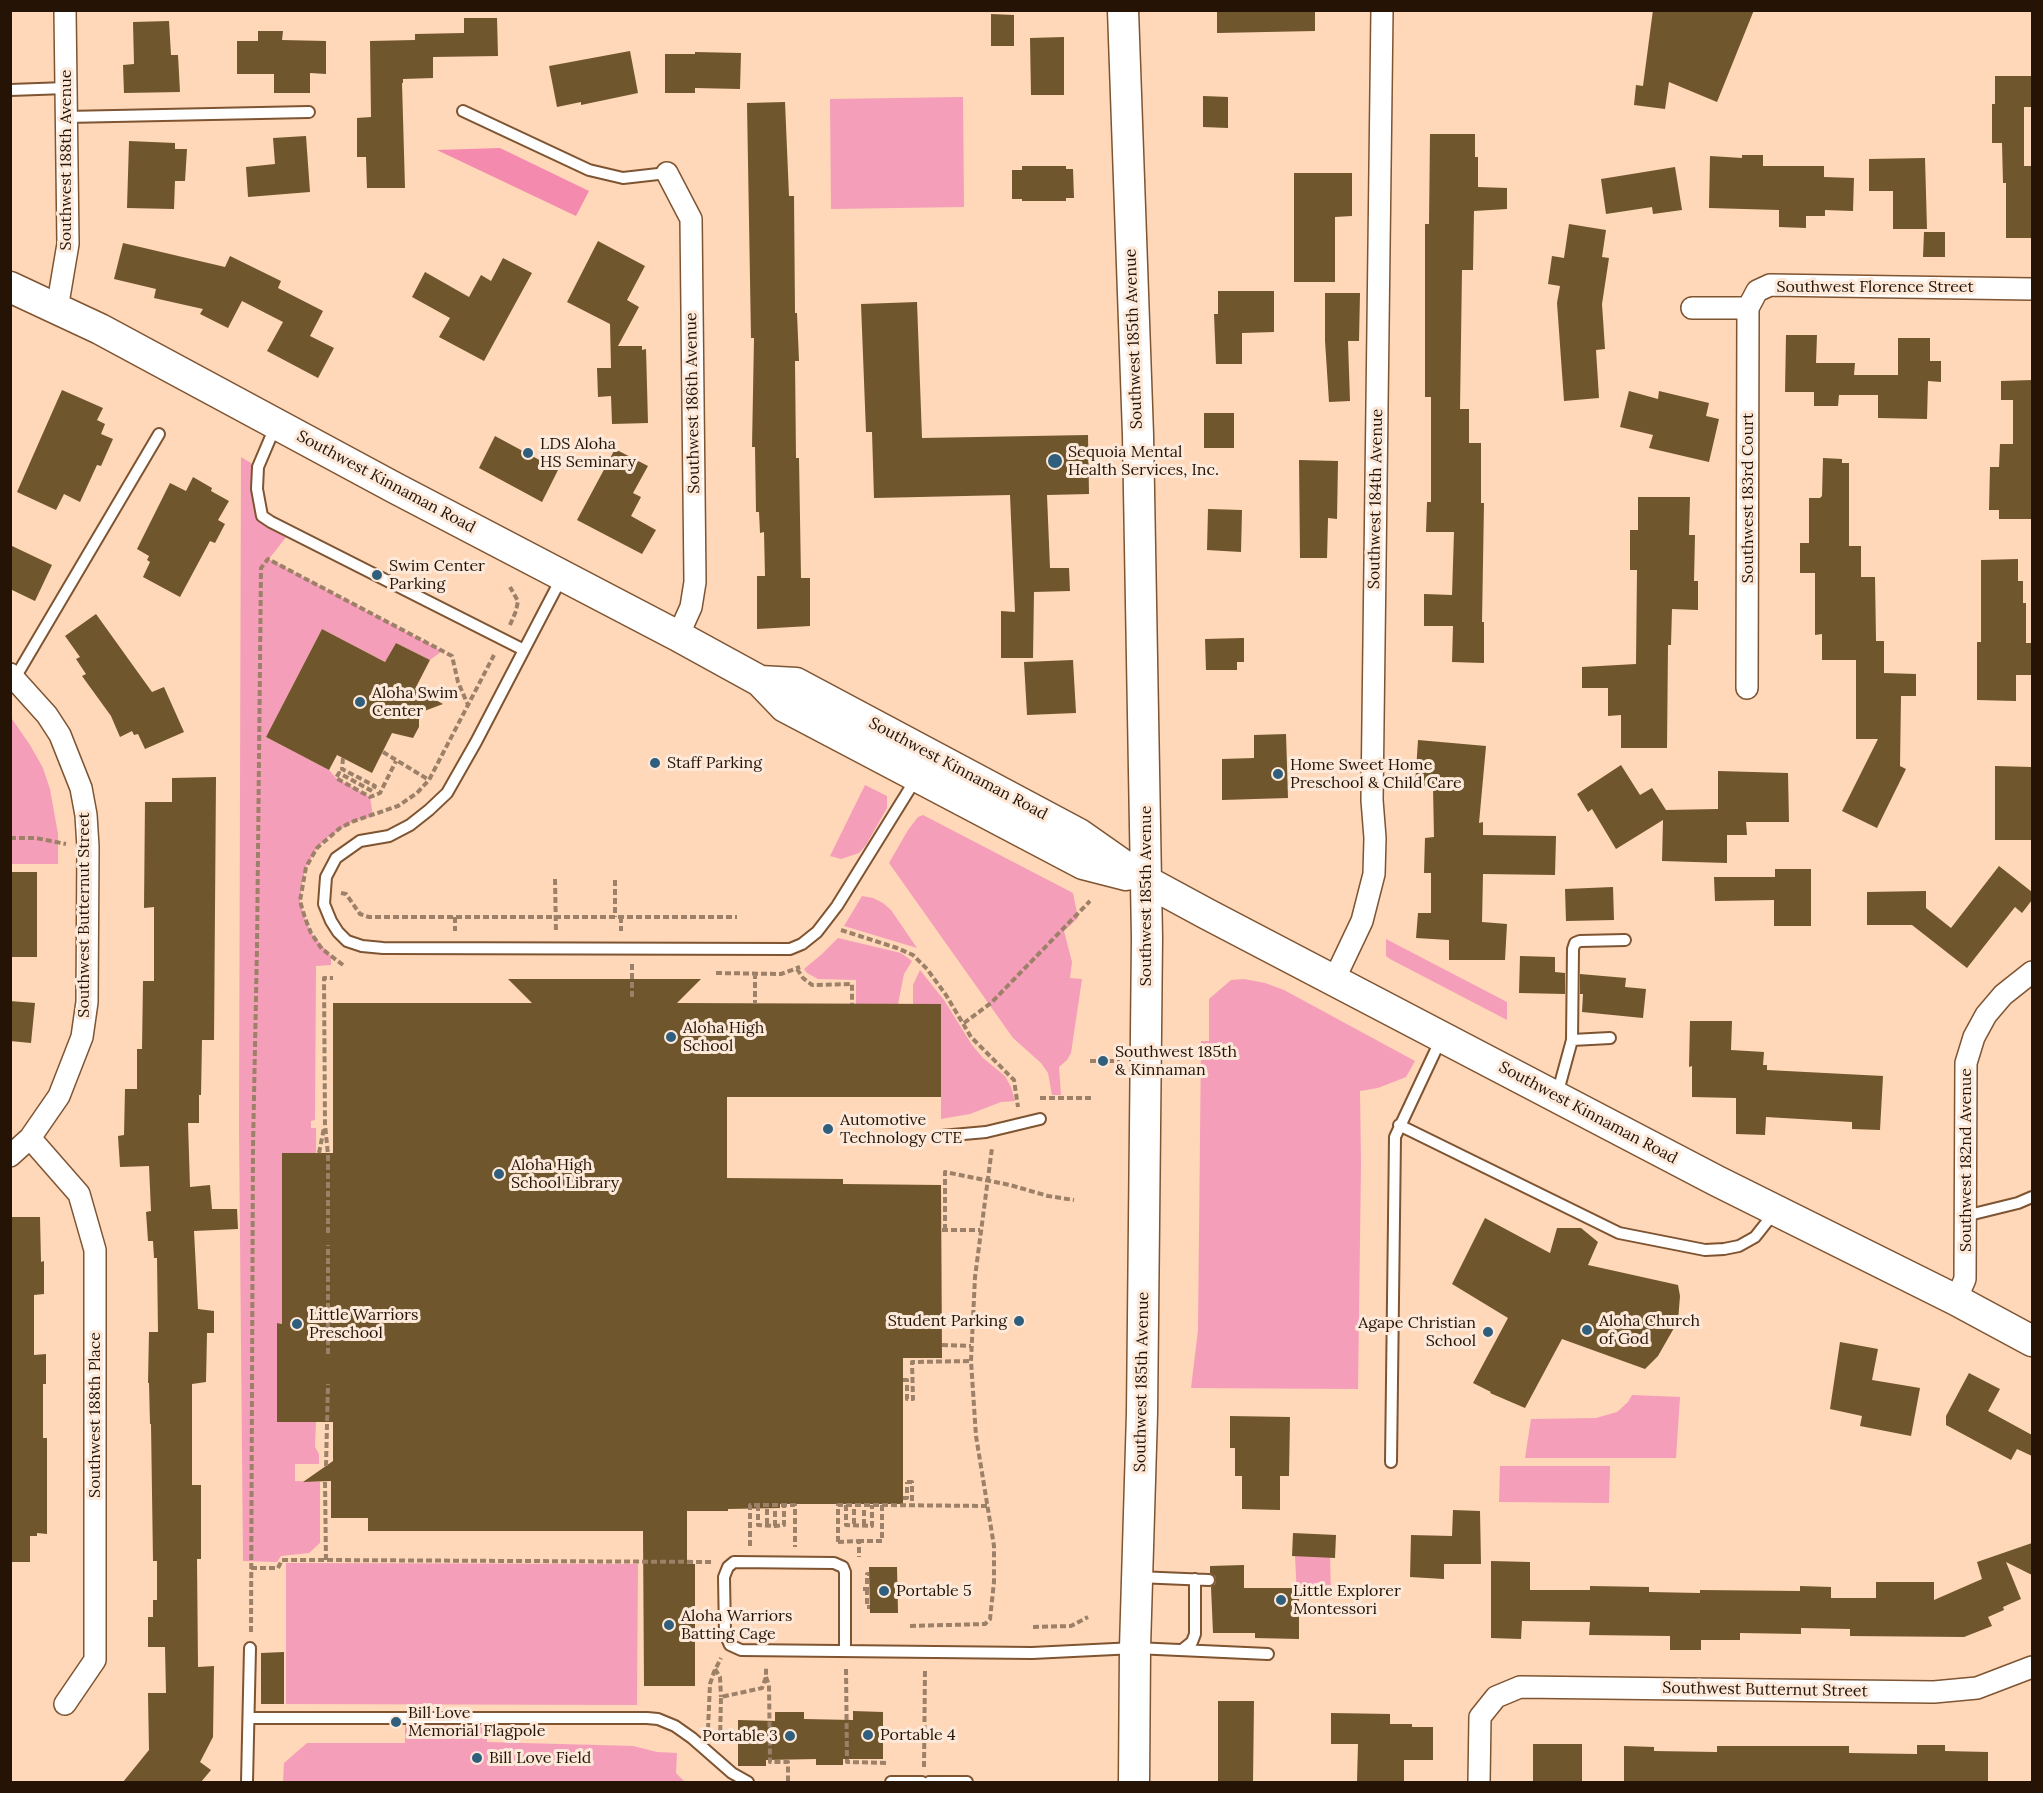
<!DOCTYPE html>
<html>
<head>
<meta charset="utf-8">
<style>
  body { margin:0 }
  #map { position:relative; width:2043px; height:1793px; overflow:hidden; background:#ffd7b9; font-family:Lora,serif }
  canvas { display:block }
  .frame { position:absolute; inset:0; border:12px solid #251405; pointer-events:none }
</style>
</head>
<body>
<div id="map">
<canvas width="2043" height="1793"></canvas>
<div class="frame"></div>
</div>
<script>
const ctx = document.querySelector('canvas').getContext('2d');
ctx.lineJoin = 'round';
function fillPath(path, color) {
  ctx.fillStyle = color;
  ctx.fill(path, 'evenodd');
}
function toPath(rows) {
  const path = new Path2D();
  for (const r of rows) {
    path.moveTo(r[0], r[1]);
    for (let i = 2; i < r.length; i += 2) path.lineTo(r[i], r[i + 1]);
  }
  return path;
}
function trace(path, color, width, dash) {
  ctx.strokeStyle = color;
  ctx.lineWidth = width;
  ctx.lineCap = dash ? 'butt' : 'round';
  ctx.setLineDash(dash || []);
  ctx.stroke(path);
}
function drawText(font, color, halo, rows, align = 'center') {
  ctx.font = font + ' Lora,serif';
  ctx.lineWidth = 6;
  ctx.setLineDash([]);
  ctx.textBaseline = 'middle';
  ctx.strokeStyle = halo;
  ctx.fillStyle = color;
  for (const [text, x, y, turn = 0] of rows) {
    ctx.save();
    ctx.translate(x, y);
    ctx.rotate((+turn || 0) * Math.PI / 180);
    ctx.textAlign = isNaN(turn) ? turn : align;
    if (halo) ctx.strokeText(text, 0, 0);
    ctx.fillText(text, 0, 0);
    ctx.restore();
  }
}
fillPath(toPath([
  [963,97,964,207,831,209,830,99],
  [241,457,258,467,262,516,290,532,269,559,442,651,430,660,396,643,385,662,322,629,266,737,329,770,336,778,370,797,373,816,354,821,328,837,317,848,306,867,302,883,300,901,305,918,311,933,331,956,331,965,316,966,315,1120,311,1121,311,1128,316,1128,316,1153,282,1154,282,1324,277,1323,277,1422,316,1422,315,1447,319,1454,319,1464,295,1464,295,1481,320,1482,320,1543,309,1553,281,1556,277,1562,243,1561,239,1127],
  [10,716,30,745,43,768,50,789,58,834,58,864,11,864],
  [865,785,887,796,887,808,866,845,859,853,841,859,830,856],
  [923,815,1073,893,1078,918,1064,931,1072,962,1070,978,1082,979,1071,1053,1067,1060,1059,1067,1061,1095,1052,1095,1048,1073,1041,1063,1013,1038,889,863,908,830,918,817],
  [862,896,873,898,883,903,891,910,917,948,844,926],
  [838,938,901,953,912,961,904,974,898,1004,856,1004,856,980,818,979,807,973,804,969,822,954],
  [1386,939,1507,1002,1507,1020,1390,959,1386,956],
  [920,970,944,1000,972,1045,983,1058,1005,1076,1011,1087,1015,1101,1001,1102,970,1114,941,1119,941,1005,913,1004,913,985],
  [1244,979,1265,983,1284,990,1415,1061,1406,1077,1378,1088,1360,1091,1361,1164,1358,1389,1191,1388,1198,1330,1201,1041,1209,1041,1209,999,1231,980],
  [1632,1395,1680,1397,1676,1458,1525,1458,1531,1419,1596,1418,1617,1412,1628,1402],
  [1500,1466,1610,1466,1609,1503,1499,1502],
  [1330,1555,1331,1595,1297,1596,1295,1556],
  [286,1563,638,1564,637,1705,286,1704],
  [487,1721,487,1742,633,1746,657,1752,677,1753,676,1773,685,1782,283,1782,284,1763,307,1743,405,1743,405,1722]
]), '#f59eb9');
fillPath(toPath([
  [500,148,589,191,576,216,437,150]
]), '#f48aae');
fillPath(toPath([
  [1217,10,1315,10,1315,31,1217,33],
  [1653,10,1754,10,1717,102,1669,82,1665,109,1634,105,1636,85,1643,86],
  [991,14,1014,15,1014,46,991,46],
  [464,18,497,18,498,56,433,57,433,78,403,79,403,83,402,83,405,188,367,188,366,157,357,157,357,118,371,117,370,41,415,40,415,34,464,33],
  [169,21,171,55,178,55,180,92,124,93,123,65,134,64,133,22],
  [258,31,283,31,282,40,326,41,326,74,310,73,310,93,274,93,274,74,237,74,237,41,258,41],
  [1064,37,1064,95,1031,95,1030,38],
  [630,51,638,93,581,105,581,102,557,107,549,66],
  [695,52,741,53,740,89,695,88,695,93,665,93,665,54,695,54],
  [1995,76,2032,76,2032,107,2024,107,2024,166,2032,166,2032,238,2006,238,2006,183,2003,183,2002,143,1992,143,1992,104,1995,104],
  [1203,96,1228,97,1228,128,1203,127],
  [785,102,789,196,794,196,795,313,797,313,799,361,795,361,796,458,799,458,801,578,810,578,810,626,757,629,757,576,765,576,764,532,760,533,759,512,756,512,755,447,752,447,754,338,751,338,747,103],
  [1430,134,1475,134,1475,157,1478,157,1478,187,1507,188,1507,209,1474,211,1473,270,1462,270,1460,409,1469,409,1469,443,1481,443,1481,503,1484,503,1482,622,1484,622,1484,663,1452,662,1453,626,1424,626,1424,594,1452,595,1454,532,1426,532,1427,502,1431,502,1431,397,1425,397,1425,224,1429,224],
  [306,136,310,192,248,197,246,167,275,164,273,138],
  [129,141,175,143,175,149,187,149,185,181,175,181,174,209,127,208],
  [1742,155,1763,155,1763,166,1824,166,1824,177,1854,178,1853,211,1825,210,1825,216,1806,216,1806,228,1779,227,1779,210,1709,208,1710,156,1742,158],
  [1925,158,1927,229,1893,229,1893,191,1869,191,1869,159],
  [1022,166,1066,166,1066,169,1073,169,1074,198,1066,198,1066,201,1022,201,1022,199,1012,199,1012,170,1022,170],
  [1675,167,1682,210,1653,214,1652,207,1606,214,1601,179],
  [1294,173,1352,173,1352,216,1335,217,1335,282,1294,282],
  [1569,224,1606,230,1602,257,1609,258,1602,304,1605,349,1596,350,1599,398,1564,401,1557,303,1560,286,1548,284,1552,256,1564,258],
  [1924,232,1945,232,1945,257,1923,257],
  [598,241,645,266,627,300,639,307,618,346,642,346,642,350,646,349,648,423,612,424,611,396,598,397,597,368,611,368,610,324,567,302],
  [123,243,225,267,230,256,281,281,278,288,323,311,310,336,334,348,318,378,267,351,283,322,242,301,228,328,200,314,203,309,154,298,156,289,114,279],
  [503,258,532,273,484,361,439,337,450,318,412,297,425,272,469,297,481,275,491,281],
  [1218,291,1274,291,1274,332,1242,333,1242,364,1216,364,1214,314,1218,314],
  [1325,293,1360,293,1359,341,1348,341,1350,401,1329,402,1325,341],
  [917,302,922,438,1088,435,1089,494,1047,495,1050,568,1069,568,1070,591,1034,592,1033,658,1001,658,1001,611,1015,612,1010,495,874,498,872,432,866,432,861,304],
  [1786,335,1817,335,1816,363,1855,363,1854,375,1898,375,1898,338,1930,338,1930,361,1941,361,1941,382,1928,381,1927,419,1878,418,1878,395,1839,395,1838,406,1814,406,1814,392,1785,392],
  [2032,380,2032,519,1999,519,1999,510,1989,510,1990,467,1999,467,2000,444,2013,444,2013,400,2001,400,2001,381],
  [62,390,103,408,97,420,105,424,101,434,113,439,101,466,97,465,80,502,64,494,56,510,17,492],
  [1629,391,1658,399,1659,391,1709,403,1706,416,1719,419,1709,462,1649,448,1653,435,1620,427],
  [1204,413,1234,413,1234,448,1204,448],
  [495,436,558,470,542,502,479,468],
  [615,449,648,466,633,493,641,497,631,516,656,530,642,554,577,520],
  [1823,458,1842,459,1842,463,1849,463,1849,546,1861,546,1861,577,1875,577,1876,641,1884,641,1884,673,1916,674,1916,696,1901,696,1900,766,1906,769,1877,828,1842,811,1878,739,1856,739,1856,660,1822,660,1822,634,1815,635,1815,573,1800,573,1800,543,1809,543,1809,498,1820,498,1822,496],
  [1299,460,1338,461,1337,519,1328,518,1327,558,1300,558],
  [193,477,212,488,211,491,229,501,218,520,225,524,215,543,210,541,180,597,143,577,150,562,147,560,149,556,137,549,170,483,186,491],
  [1638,497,1690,497,1689,535,1695,535,1694,581,1698,581,1698,610,1672,609,1671,645,1668,645,1667,748,1621,748,1621,715,1608,716,1608,688,1582,688,1582,667,1636,664,1637,570,1630,570,1630,530,1638,530],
  [1208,509,1242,510,1241,552,1207,550],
  [10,545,52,565,35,601,10,589],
  [2018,559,2018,581,2023,581,2023,603,2026,603,2026,643,2032,643,2032,675,2016,675,2016,701,1977,700,1977,642,1981,642,1981,560],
  [96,614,152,692,164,687,184,732,145,749,138,734,134,735,132,731,120,737,111,716,82,676,86,674,76,659,80,657,65,636],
  [322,629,385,662,396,643,430,660,415,689,443,704,419,713,419,727,413,738,392,733,372,773,337,755,329,770,266,737],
  [1244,638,1244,662,1237,662,1237,670,1206,670,1205,639],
  [1073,660,1076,713,1027,715,1024,662],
  [1286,734,1288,798,1222,800,1222,759,1254,758,1254,735],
  [1418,740,1486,746,1479,823,1483,822,1483,835,1556,836,1555,875,1483,874,1482,922,1507,924,1505,960,1449,960,1449,940,1416,938,1418,913,1431,913,1431,873,1424,873,1425,838,1434,837,1433,787,1415,786],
  [1621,765,1640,795,1652,788,1666,810,1718,809,1718,771,1788,773,1789,822,1746,822,1747,835,1727,835,1727,863,1662,861,1663,820,1616,849,1592,809,1588,812,1577,794],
  [1995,766,2032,767,2032,840,1995,840],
  [216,777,214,1040,202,1040,201,1095,199,1095,199,1123,188,1123,190,1187,210,1185,212,1209,237,1209,238,1229,194,1231,198,1309,214,1311,214,1333,207,1333,206,1382,192,1384,192,1485,201,1485,201,1559,197,1559,198,1667,214,1666,213,1737,200,1762,211,1770,201,1782,123,1782,149,1750,148,1693,166,1693,165,1647,148,1647,148,1617,153,1617,153,1600,157,1600,157,1561,153,1561,151,1424,150,1424,149,1383,148,1383,149,1332,158,1332,157,1258,154,1258,153,1241,148,1241,146,1212,151,1211,149,1166,120,1167,118,1136,124,1135,125,1089,137,1089,137,1049,142,1049,143,981,154,981,154,907,144,908,145,802,172,802,172,778],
  [1999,866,2032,892,2032,900,2022,913,2015,907,1967,968,1912,925,1867,925,1867,892,1926,891,1926,908,1951,928],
  [1775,869,1811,869,1811,926,1774,926,1774,900,1715,901,1714,877,1775,877],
  [10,872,37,872,37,957,10,957],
  [1613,887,1614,920,1566,921,1565,889],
  [1520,956,1555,957,1555,972,1565,973,1565,994,1519,993],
  [1580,974,1626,978,1625,987,1646,989,1643,1018,1582,1012,1583,994,1580,994],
  [508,979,701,979,677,1003,941,1004,941,1097,727,1097,727,1178,843,1179,843,1184,941,1185,942,1358,903,1358,903,1504,780,1504,780,1508,728,1509,728,1511,687,1511,687,1564,695,1564,695,1686,644,1686,643,1531,368,1531,368,1518,331,1518,331,1481,303,1482,333,1461,333,1422,277,1422,277,1323,282,1324,282,1153,333,1153,333,1003,532,1003],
  [10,1001,35,1003,31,1043,10,1041],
  [1690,1021,1732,1021,1731,1050,1764,1052,1763,1065,1767,1065,1767,1070,1883,1076,1880,1130,1852,1129,1852,1122,1766,1117,1765,1135,1736,1134,1736,1098,1692,1097,1692,1066,1689,1067],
  [10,1217,40,1217,41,1262,44,1261,44,1294,34,1295,34,1355,46,1354,46,1384,43,1384,43,1438,47,1438,47,1534,37,1533,37,1536,30,1536,30,1562,10,1562],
  [1485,1218,1550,1253,1557,1228,1581,1228,1598,1242,1588,1265,1678,1285,1680,1296,1678,1321,1658,1356,1645,1369,1562,1339,1525,1408,1490,1393,1491,1392,1473,1383,1508,1318,1452,1284],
  [1840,1342,1878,1349,1872,1380,1920,1388,1911,1436,1860,1426,1862,1416,1830,1409],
  [1969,1373,2000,1389,1988,1411,2032,1435,2032,1456,2017,1449,2011,1460,1946,1425,1946,1416],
  [1230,1416,1290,1417,1289,1476,1280,1476,1280,1510,1242,1509,1242,1476,1235,1476,1235,1448,1230,1448],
  [1453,1510,1480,1511,1481,1564,1444,1564,1444,1579,1410,1577,1411,1535,1452,1536],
  [1293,1533,1336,1535,1335,1558,1292,1556],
  [2032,1543,2032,1575,2006,1562,2021,1599,2003,1607,2004,1610,1988,1617,1992,1626,1964,1637,1850,1636,1850,1629,1801,1628,1801,1634,1740,1633,1740,1640,1701,1640,1701,1650,1670,1650,1670,1636,1589,1635,1590,1622,1522,1621,1521,1639,1491,1638,1491,1561,1530,1562,1530,1590,1590,1590,1590,1586,1649,1587,1649,1592,1700,1593,1700,1590,1800,1591,1800,1586,1831,1587,1831,1598,1876,1598,1876,1582,1934,1582,1934,1600,1982,1579,1977,1562],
  [1244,1565,1244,1588,1299,1588,1299,1639,1255,1638,1255,1633,1213,1633,1211,1587,1215,1584,1216,1580,1215,1576,1210,1573,1210,1566],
  [869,1567,897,1567,898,1613,870,1613],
  [284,1652,284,1704,261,1704,261,1653],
  [1218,1701,1254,1701,1253,1782,1218,1782],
  [853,1711,883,1712,883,1759,843,1759,843,1765,816,1765,816,1759,766,1760,766,1766,738,1766,738,1720,775,1721,775,1712,804,1712,804,1719,853,1720],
  [1331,1713,1390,1714,1390,1724,1412,1724,1412,1727,1433,1727,1433,1760,1404,1760,1404,1782,1357,1782,1358,1744,1331,1744],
  [1533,1744,1582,1744,1582,1782,1533,1782],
  [1917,1745,1945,1745,1945,1751,1988,1752,1988,1782,1624,1782,1624,1746,1654,1747,1654,1751,1717,1752,1717,1746,1849,1746,1849,1753,1917,1754]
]), '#6f562c');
const service = toPath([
  [10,90,66,88],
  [463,111,589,170,623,178,667,173],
  [66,117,309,112],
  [275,427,258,467,257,489,262,516,271,522,524,650],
  [562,577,476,742,447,793,429,810,410,825,389,836,360,841,336,858,326,877,324,904,331,921,338,932,347,941,362,946,383,948,790,949,802,944,817,932,837,906,917,777],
  [15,678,159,434],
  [1572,1040,1610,1038],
  [1557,1095,1572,1040,1573,949,1575,943,1580,941,1625,940],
  [1399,1125,1619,1233,1705,1250,1724,1249,1739,1246,1755,1237,1774,1213],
  [941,1136,986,1132,1040,1119],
  [1965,1216,2018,1203,2032,1197],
  [1391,1462,1395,1137,1441,1039],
  [1137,1577,1209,1580],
  [1182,1650,1192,1642,1195,1634,1195,1579],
  [845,1651,845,1572,843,1567,834,1563,734,1562,728,1567,724,1577,725,1634,730,1645,741,1650,1032,1653,1135,1648,1268,1654],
  [249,1718,647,1718,658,1719,675,1726,692,1738,732,1773,748,1782],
  [247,1782,250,1648],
  [891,1782,922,1782],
  [929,1782,967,1782]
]);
const minor = toPath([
  [667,173,691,219,695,582,691,607,678,636],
  [1692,308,1748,308,1757,291,1770,285,2032,289],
  [57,309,68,244,65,10],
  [10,674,47,715,60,735,81,788,86,815,88,847,87,1002,82,1037,59,1096,30,1138,10,1156],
  [1747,688,1748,308],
  [1334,980,1362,921,1374,874,1375,838,1372,800,1382,10],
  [30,1138,79,1194,95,1250,95,1660,65,1704],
  [1956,1300,1965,1279,1966,1063,1974,1037,1986,1015,2003,995,2032,972],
  [1479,1782,1480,1717,1496,1697,1520,1687,1934,1692,1977,1688,2032,1667]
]);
const secondary = toPath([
  [1123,10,1138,435,1147,938,1142,1413,1135,1648,1134,1782],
  [10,287,100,329,395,488,678,636,760,681,785,707,1083,864,1126,875],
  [760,681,796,683,1079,834,1146,881,1207,914,1717,1181,1956,1300,2032,1341]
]);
trace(service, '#7e5431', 14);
trace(minor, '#7e5431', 24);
trace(secondary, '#7e5431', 33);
trace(toPath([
  [510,625,516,611,518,601,510,587],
  [383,752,429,780],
  [343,758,342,769,375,786,372,791,339,773,336,778,370,797,380,793,396,761],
  [10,838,36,838,66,844],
  [555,879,556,933],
  [615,880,615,917],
  [341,893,346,894,360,914,369,917,737,917],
  [455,917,455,931],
  [621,917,621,931],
  [841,930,897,948,913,955,927,969,946,995,971,1037,1014,1080,1018,1107],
  [632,964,632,998],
  [343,965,322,949,311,933,305,918,300,901,306,867,317,848,340,828,354,821,398,806,417,793,429,780,468,705],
  [797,969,803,978,812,985,852,984,852,1004],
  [716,973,781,974,800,967],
  [755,973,755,1004],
  [964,1023,991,1003,1090,901],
  [1090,1061,1120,1061],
  [1040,1098,1091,1098],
  [319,1153,324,1128],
  [942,1230,980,1230],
  [945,1230,945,1172,1010,1185,1048,1196,1074,1200],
  [328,1233,328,1155,325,1124,324,978,333,978],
  [942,1345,971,1346],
  [328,1354,328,1245],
  [903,1380,907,1380,907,1399,913,1399,912,1362,971,1361],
  [326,1466,328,1384],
  [325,1482,326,1560],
  [907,1482,912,1482,912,1505],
  [903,1498,907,1498,907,1482],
  [758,1505,758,1525,775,1526,784,1525,784,1505],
  [846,1505,846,1525,872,1526,872,1505],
  [882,1505,987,1506],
  [767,1509,767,1526],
  [854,1509,854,1525],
  [864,1525,864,1509],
  [775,1526,775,1508],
  [838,1542,838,1505,882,1505,882,1541,859,1541],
  [838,1542,859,1541,859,1557],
  [750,1546,750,1505,795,1505,795,1547],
  [251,1568,278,1568,282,1560,326,1560,712,1562],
  [863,1589,867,1589,867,1574,869,1574],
  [867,1589,867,1607,870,1607],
  [910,1626,985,1624,990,1619,994,1582,994,1546,976,1436,971,1361,975,1277,992,1148],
  [1033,1627,1071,1626,1088,1617],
  [251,1632,253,1147,257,947,261,568,268,559,452,656,458,682,468,705,494,655],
  [715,1669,720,1677,721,1697],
  [846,1669,847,1762,888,1763],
  [766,1677,769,1685,770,1762,788,1762,788,1782],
  [708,1729,710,1684,714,1672,721,1658],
  [720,1740,721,1697,762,1688,766,1677,766,1667],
  [924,1767,925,1669]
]), '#9d8068', 4, [6, 3]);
trace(service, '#fff', 10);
trace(minor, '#fff', 21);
trace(secondary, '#fff', 30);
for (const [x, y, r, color] of [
  [528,453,6,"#2f5f7d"],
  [1055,461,8,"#2f5f7d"],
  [377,575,6,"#2f5f7d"],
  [360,702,6,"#2f5f7d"],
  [655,763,6,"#2f5f7d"],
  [1278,774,6,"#2f5f7d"],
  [671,1037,6,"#2f5f7d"],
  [1103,1061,6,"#2f5f7d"],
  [828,1129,6,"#2f5f7d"],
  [499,1174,6,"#2f5f7d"],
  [1019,1321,6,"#2f5f7d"],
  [297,1324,6,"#2f5f7d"],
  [1587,1330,6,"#2f5f7d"],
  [1488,1332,6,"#2f5f7d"],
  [884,1591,6,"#2f5f7d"],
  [1281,1600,6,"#2f5f7d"],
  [669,1625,6,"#2f5f7d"],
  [396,1722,6,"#2f5f7d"],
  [868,1735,6,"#2f5f7d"],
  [790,1736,6,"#2f5f7d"],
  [477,1758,6,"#2f5f7d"]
]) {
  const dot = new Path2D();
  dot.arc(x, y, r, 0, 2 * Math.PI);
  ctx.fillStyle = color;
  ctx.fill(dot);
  trace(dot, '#fde9da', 2);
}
drawText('16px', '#251405', '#fde9da', [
  ["Southwest 188th Avenue",66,160,-90],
  ["Southwest Florence Street",1875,287],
  ["Southwest 185th Avenue",1134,339,-92],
  ["Southwest 186th Avenue",693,403,-91],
  ["Southwest Kinnaman Road",386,482,28],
  ["Southwest 183rd Court",1748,498,-90],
  ["Southwest 184th Avenue",1376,499,-89],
  ["Southwest Kinnaman Road",958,769,28],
  ["Southwest 185th Avenue",1146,896,-90],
  ["Southwest Butternut Street",84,915,-90],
  ["Southwest Kinnaman Road",1588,1113,28],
  ["Southwest 182nd Avenue",1966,1160,-90],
  ["Southwest 185th Avenue",1142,1382,-89],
  ["Southwest 188th Place",95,1415,-90],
  ["Southwest Butternut Street",1765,1690,1]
]);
drawText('16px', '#251405', '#fde9da', [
  ["LDS Aloha",540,444],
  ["HS Seminary",540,462],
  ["Sequoia Mental",1068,452],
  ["Health Services, Inc.",1068,470],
  ["Swim Center",389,566],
  ["Parking",389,584],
  ["Aloha Swim",372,693],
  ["Center",372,711],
  ["Staff Parking",667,763],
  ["Home Sweet Home",1290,765],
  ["Preschool & Child Care",1290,783],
  ["Aloha High",683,1028],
  ["School",683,1046],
  ["Southwest 185th",1115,1052],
  ["& Kinnaman",1115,1070],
  ["Automotive",840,1120],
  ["Technology CTE",840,1138],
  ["Aloha High",511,1165],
  ["School Library",511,1183],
  ["Little Warriors",309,1315],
  ["Preschool",309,1333],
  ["Student Parking",1007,1321,"right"],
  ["Aloha Church",1599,1321],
  ["of God",1599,1339],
  ["Agape Christian",1476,1323,"right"],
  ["School",1476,1341,"right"],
  ["Portable 5",896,1591],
  ["Little Explorer",1293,1591],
  ["Montessori",1293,1609],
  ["Aloha Warriors",681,1616],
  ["Batting Cage",681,1634],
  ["Bill Love",408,1713],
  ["Memorial Flagpole",408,1731],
  ["Portable 4",880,1735],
  ["Portable 3",778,1736,"right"],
  ["Bill Love Field",489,1758]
], 'left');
</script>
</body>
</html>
